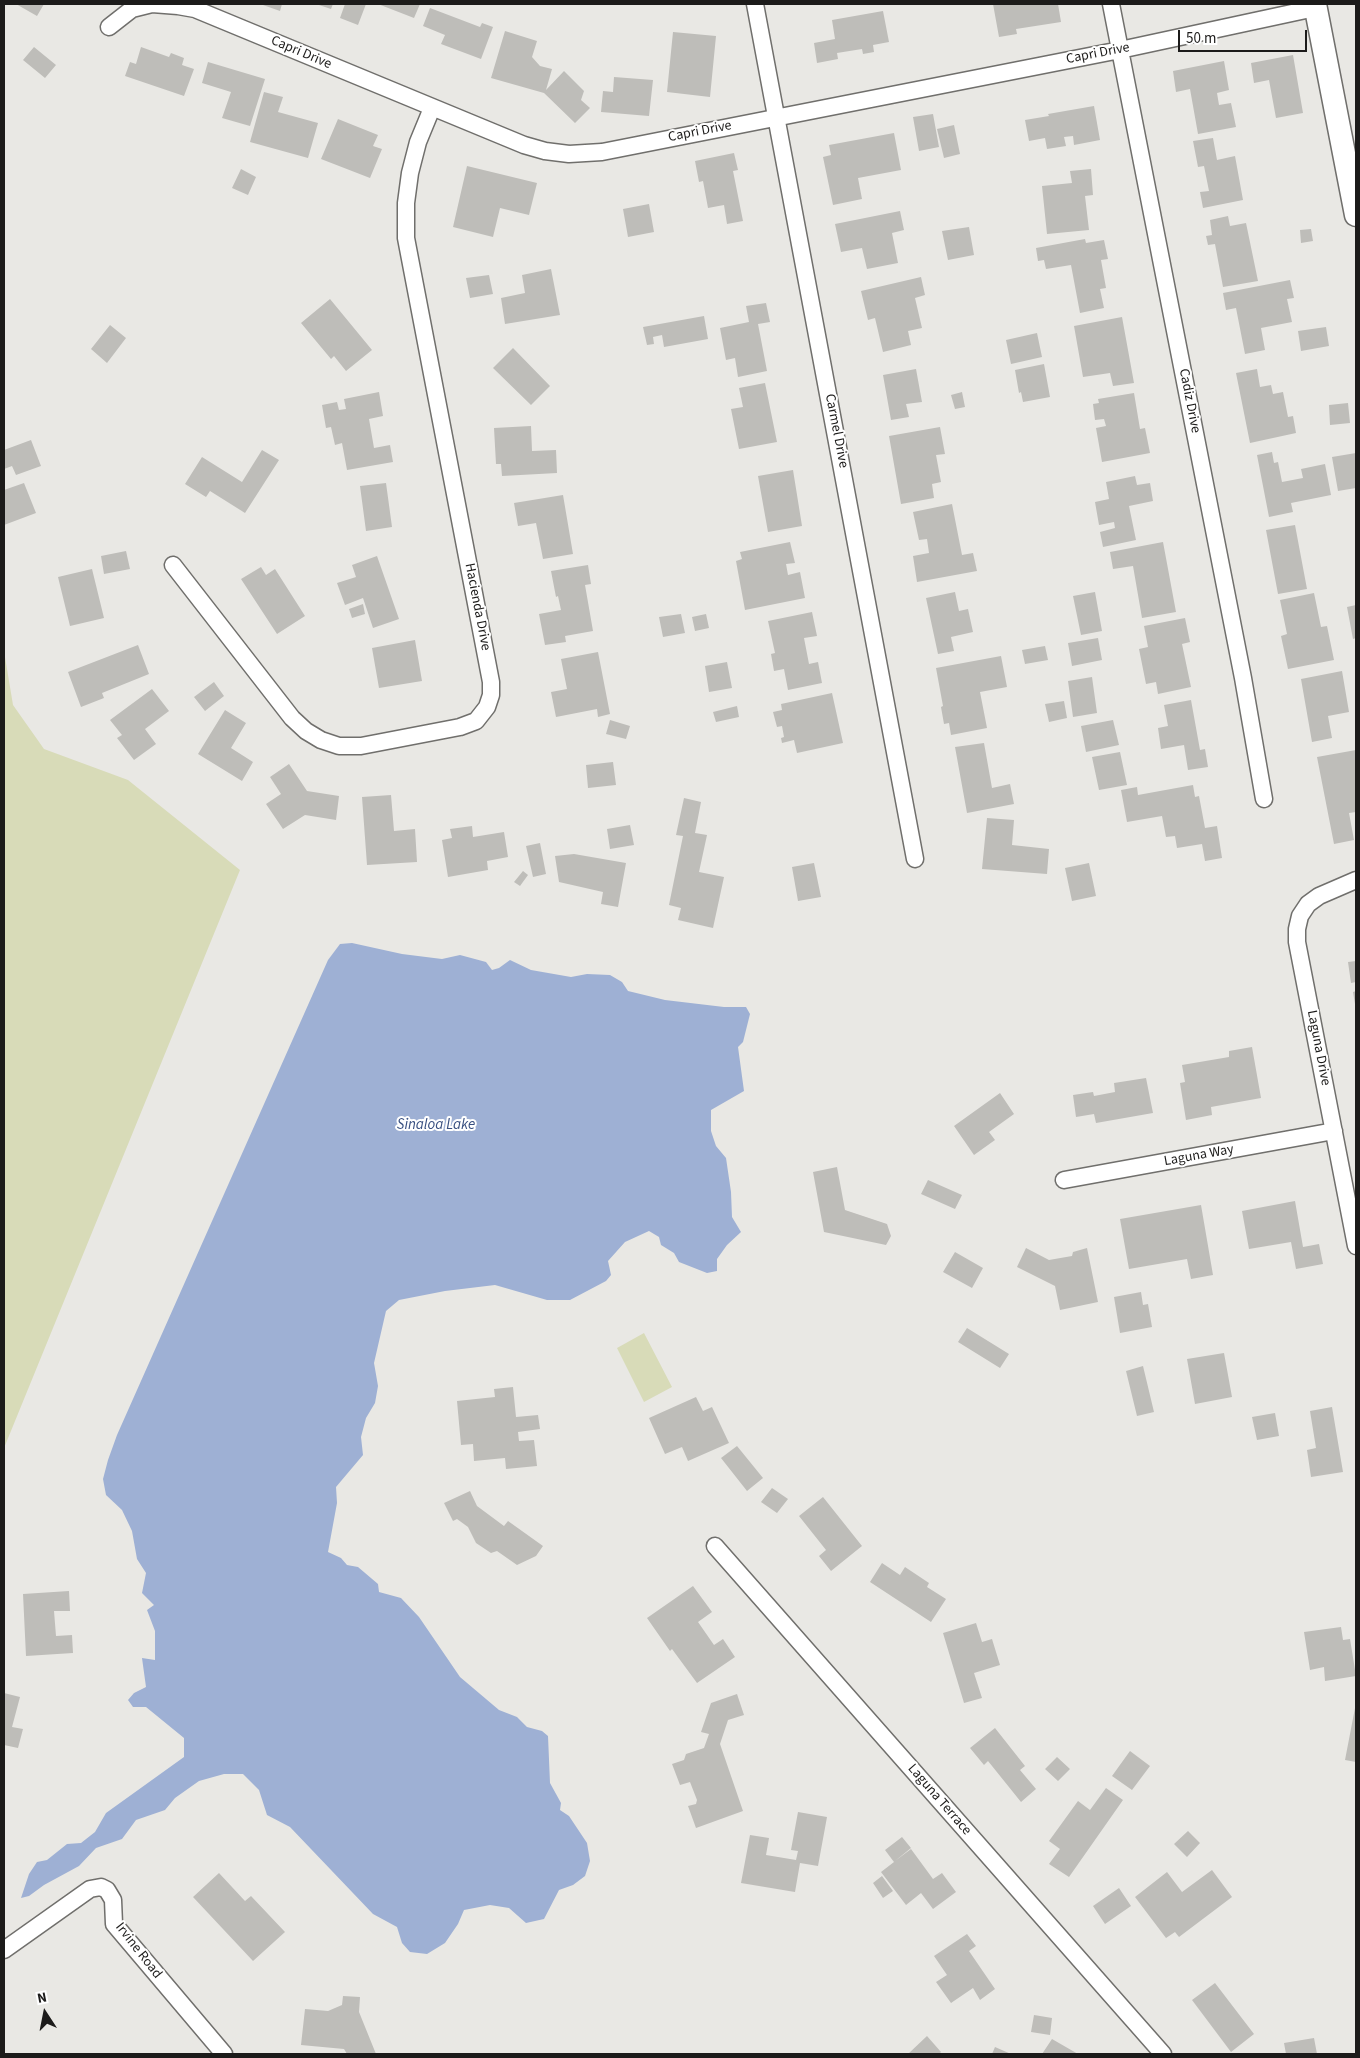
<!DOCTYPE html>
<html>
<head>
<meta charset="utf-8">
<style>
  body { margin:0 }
  #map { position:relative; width:1360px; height:2058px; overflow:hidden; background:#e9e8e4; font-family:"Source Sans 3",sans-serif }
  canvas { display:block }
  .frame { position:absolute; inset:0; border:5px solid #1c1b1a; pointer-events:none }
  .north { position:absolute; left:20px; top:1988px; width:50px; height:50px; -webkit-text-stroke:4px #fff; paint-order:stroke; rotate:349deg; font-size:14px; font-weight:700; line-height:20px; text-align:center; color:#1c1b1a }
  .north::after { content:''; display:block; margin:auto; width:18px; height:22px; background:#1c1b1a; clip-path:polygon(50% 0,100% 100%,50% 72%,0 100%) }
  .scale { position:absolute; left:1178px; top:30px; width:129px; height:22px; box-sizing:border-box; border:2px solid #1c1b1a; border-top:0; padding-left:6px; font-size:15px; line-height:18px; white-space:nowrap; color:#1c1b1a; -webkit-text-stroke:4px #fff; paint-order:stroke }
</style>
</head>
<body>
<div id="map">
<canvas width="1360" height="2058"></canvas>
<div class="frame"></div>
<div class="north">N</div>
<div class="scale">50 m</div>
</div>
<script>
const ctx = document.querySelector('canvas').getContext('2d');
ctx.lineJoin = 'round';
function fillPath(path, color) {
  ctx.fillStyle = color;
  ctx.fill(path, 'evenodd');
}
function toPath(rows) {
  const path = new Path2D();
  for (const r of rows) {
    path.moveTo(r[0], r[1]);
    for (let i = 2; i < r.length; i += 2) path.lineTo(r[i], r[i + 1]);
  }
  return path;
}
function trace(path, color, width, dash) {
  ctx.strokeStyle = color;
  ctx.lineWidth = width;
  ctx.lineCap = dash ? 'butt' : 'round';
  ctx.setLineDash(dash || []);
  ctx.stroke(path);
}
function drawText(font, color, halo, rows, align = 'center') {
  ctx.font = font + ' "Source Sans 3",sans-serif';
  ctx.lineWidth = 4;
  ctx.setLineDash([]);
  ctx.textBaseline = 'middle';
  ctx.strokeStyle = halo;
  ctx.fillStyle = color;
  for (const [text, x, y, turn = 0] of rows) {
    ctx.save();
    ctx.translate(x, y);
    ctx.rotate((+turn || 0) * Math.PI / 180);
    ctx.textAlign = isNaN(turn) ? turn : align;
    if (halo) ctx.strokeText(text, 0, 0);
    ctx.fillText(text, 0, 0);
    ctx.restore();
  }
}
fillPath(toPath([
  [4,651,13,705,44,749,128,780,240,870,4,1448],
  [644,1333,672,1387,644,1402,617,1348]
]), '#d8dbb8');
fillPath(toPath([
  [352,943,402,954,442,959,460,955,486,962,492,970,499,968,510,960,531,970,571,977,587,974,610,975,622,982,628,991,665,1000,724,1007,746,1007,750,1014,743,1042,738,1047,744,1091,711,1110,711,1131,716,1146,726,1158,731,1192,732,1217,741,1232,727,1245,717,1259,717,1271,707,1273,679,1262,674,1253,661,1245,659,1237,649,1231,625,1242,608,1261,611,1275,606,1281,570,1300,547,1300,495,1285,445,1291,399,1300,386,1311,374,1363,378,1386,375,1403,366,1418,361,1437,363,1455,336,1487,337,1503,328,1552,341,1558,347,1565,358,1567,378,1584,379,1592,401,1598,419,1617,460,1677,499,1710,517,1717,527,1727,542,1731,548,1736,550,1783,561,1803,560,1810,569,1816,587,1843,590,1861,585,1876,573,1885,559,1890,544,1919,526,1923,509,1908,490,1905,464,1910,458,1924,445,1943,427,1954,410,1952,402,1943,397,1927,373,1914,290,1827,267,1815,259,1790,243,1774,224,1774,199,1781,175,1798,165,1810,136,1820,122,1839,96,1848,79,1866,44,1885,29,1896,21,1898,29,1874,37,1862,47,1860,67,1844,81,1843,95,1832,106,1813,184,1757,184,1738,146,1707,133,1707,128,1700,134,1693,146,1687,142,1658,155,1660,155,1631,147,1610,154,1605,142,1593,146,1573,137,1559,132,1531,122,1510,106,1495,103,1479,108,1460,117,1435,328,960,340,944]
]), '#9eb0d4');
fillPath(toPath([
  [16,4,44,4,37,16],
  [263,4,282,4,280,11,263,5],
  [316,4,333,4,331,9],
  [345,4,366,4,358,25,340,18],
  [378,4,420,4,414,18],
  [993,4,1058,4,1061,22,1016,29,1017,34,999,37],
  [430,8,480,27,482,23,493,27,481,59,441,44,445,35,423,26],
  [883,11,889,42,873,45,874,52,863,54,862,49,837,53,838,59,817,63,814,43,835,39,832,20],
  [505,31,537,41,532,57,540,66,552,69,546,90,564,71,584,91,581,100,590,108,575,123,544,93,491,78],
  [673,32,716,36,710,97,667,92],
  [34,47,56,65,45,78,23,60],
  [141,47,169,57,171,53,184,58,182,65,194,69,184,96,125,76,130,62,136,64],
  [1293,55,1303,113,1276,118,1269,80,1254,83,1251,63],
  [1224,61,1229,90,1217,93,1219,105,1231,103,1236,127,1198,134,1190,89,1176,92,1173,71],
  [208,62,265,79,250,126,222,118,231,92,202,83],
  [614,77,653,80,649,116,601,112,603,91,613,92],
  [264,92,283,97,278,112,318,123,308,158,250,142],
  [1094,106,1100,140,1074,145,1073,136,1064,137,1066,146,1047,149,1045,138,1029,141,1025,120,1049,116,1048,114],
  [933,114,939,147,919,151,913,117],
  [338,119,378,135,373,146,382,149,370,178,321,159],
  [954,125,960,154,944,158,937,129],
  [894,133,901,170,858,178,862,199,833,205,823,157,831,155,829,145],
  [1213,138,1217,160,1235,156,1243,200,1203,208,1200,192,1209,191,1204,166,1198,167,1193,141],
  [734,153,738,170,733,171,743,221,727,224,724,205,708,208,703,181,699,182,695,161],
  [467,166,537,183,529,215,500,208,493,237,453,227],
  [241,169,256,177,248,195,232,188],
  [1091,169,1093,195,1085,196,1089,230,1047,234,1042,186,1072,183,1070,171],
  [649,204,654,232,628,237,623,209],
  [900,211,904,230,892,233,898,263,867,269,862,248,841,252,835,224],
  [1228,216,1230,226,1246,223,1258,281,1223,287,1215,244,1208,245,1206,236,1212,235,1210,220],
  [969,227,974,255,948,260,942,231],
  [1311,229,1313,241,1301,243,1300,230],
  [1085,239,1086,243,1104,240,1108,259,1101,260,1106,288,1100,289,1104,308,1080,313,1071,265,1046,269,1044,260,1038,261,1036,248],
  [551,269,560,315,505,324,501,298,525,293,522,275],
  [489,275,493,294,470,298,466,278],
  [921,277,925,295,915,298,922,328,908,331,911,345,883,352,875,318,868,320,861,291],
  [1290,280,1294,298,1287,299,1292,322,1261,328,1265,350,1245,354,1236,308,1226,310,1223,293],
  [330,299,372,350,346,371,334,356,331,359,301,323],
  [766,303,770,322,758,324,767,371,738,377,735,358,726,360,720,328,749,322,746,306],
  [704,316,708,339,664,347,662,335,653,337,654,344,647,345,643,327],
  [1122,317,1134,383,1113,386,1110,373,1083,377,1074,326],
  [110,325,126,338,107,363,91,349],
  [1326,327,1329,346,1301,351,1298,331],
  [1037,333,1042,357,1011,364,1006,340],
  [513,348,550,386,531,405,493,368],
  [1044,364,1050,397,1023,402,1021,392,1019,393,1015,370],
  [916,369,922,402,906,404,909,417,891,420,883,375],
  [1257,369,1260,387,1271,385,1273,394,1283,392,1288,417,1293,416,1296,433,1250,443,1236,373],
  [765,383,777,442,739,449,731,409,743,407,739,388],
  [379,392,383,416,369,419,374,448,390,445,393,462,347,470,342,443,335,445,331,427,326,428,322,405,337,402,339,410,346,409,344,399],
  [962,392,965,407,955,409,951,395],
  [1134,393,1140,429,1145,428,1150,453,1102,462,1096,428,1106,426,1104,419,1095,420,1093,404,1099,403,1098,399],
  [1348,403,1350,423,1330,425,1329,405],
  [531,426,532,451,556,450,557,473,502,476,501,464,496,464,494,428],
  [940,427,945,454,936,455,941,482,932,484,934,498,901,504,889,436],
  [31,440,41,466,16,475,12,466,4,469,4,450],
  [262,450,279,460,245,513,210,491,206,497,185,484,202,457,242,482],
  [1272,452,1274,463,1278,462,1282,482,1303,478,1301,469,1325,464,1331,495,1291,503,1293,512,1269,517,1257,455],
  [1356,453,1356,488,1338,491,1332,457],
  [793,470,802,526,768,532,758,476],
  [1135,476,1137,485,1150,483,1153,501,1129,506,1136,540,1103,547,1100,532,1115,528,1114,522,1099,525,1095,502,1109,499,1106,482],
  [24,483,36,513,4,525,4,490],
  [386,483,392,527,366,531,360,486],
  [563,495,573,554,543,559,536,523,518,526,514,503],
  [952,504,962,555,973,553,977,571,917,582,913,556,929,553,927,539,919,540,913,512],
  [1295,525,1307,589,1278,594,1266,530],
  [790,542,795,563,786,564,788,575,800,572,805,598,745,610,736,561,742,559,740,552],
  [1163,542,1176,612,1142,618,1133,566,1113,569,1110,552],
  [126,551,130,569,104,574,101,556],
  [377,556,399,619,373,628,363,598,345,605,337,583,356,577,352,565],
  [588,565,591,584,585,585,593,631,565,636,566,642,545,645,539,614,561,610,558,596,556,597,551,571],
  [261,567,266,575,275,569,305,616,277,634,241,579],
  [92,569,104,618,70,626,58,577],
  [955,592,959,611,968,609,973,632,951,637,954,651,938,654,926,598],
  [1095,592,1102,631,1081,635,1073,596],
  [1314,593,1321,627,1327,626,1334,660,1288,669,1281,636,1287,634,1280,600],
  [363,604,365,614,352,618,349,609],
  [1356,605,1356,638,1353,639,1347,607],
  [812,612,817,636,804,638,809,664,818,662,822,683,788,690,784,669,774,671,771,654,775,653,768,621],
  [681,614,685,633,663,637,659,617],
  [706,614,709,628,695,631,692,617],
  [1185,618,1190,642,1182,644,1191,687,1158,694,1156,682,1146,684,1139,649,1148,647,1144,626],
  [1098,638,1102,660,1072,666,1068,643],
  [415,640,422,681,379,688,372,648],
  [138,645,149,674,102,693,104,698,81,707,68,672],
  [1045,646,1048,660,1025,664,1022,650],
  [598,652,610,714,598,717,597,709,556,717,551,692,567,689,561,659],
  [1001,656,1007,687,980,692,987,728,951,735,949,723,944,724,941,707,943,706,936,668],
  [727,662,732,688,709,692,705,666],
  [1342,671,1349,712,1328,716,1332,738,1312,742,1301,679],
  [1092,677,1097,713,1073,717,1068,681],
  [214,682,224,696,205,711,194,697],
  [152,689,169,711,145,729,156,744,134,760,117,738,122,735,110,720],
  [832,693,843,743,797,753,794,740,782,743,781,738,784,737,782,726,777,727,773,712,782,710,781,704],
  [1191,700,1200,750,1205,749,1208,767,1188,770,1184,745,1161,749,1158,728,1168,726,1164,705],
  [1064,701,1067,718,1049,722,1045,704],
  [737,706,739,717,716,722,713,712],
  [225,710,246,723,231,748,253,762,242,781,198,754],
  [610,720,630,726,626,739,606,734],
  [1113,720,1119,745,1086,752,1081,726],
  [984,743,992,788,1010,784,1014,804,967,813,955,747],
  [1356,750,1356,812,1349,813,1354,840,1334,844,1317,757],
  [1120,752,1127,785,1099,790,1092,757],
  [613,762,616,785,588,788,586,765],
  [289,764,307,791,339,796,336,820,305,815,283,829,266,804,281,794,270,777],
  [1193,785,1195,797,1199,796,1205,828,1217,826,1222,858,1205,861,1202,844,1177,848,1175,836,1166,837,1162,816,1127,822,1121,790,1137,787,1138,795],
  [391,795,394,831,415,829,417,862,367,865,362,797],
  [684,798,701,802,695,833,707,835,699,872,724,877,713,928,678,920,681,908,669,905,683,836,676,835],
  [987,818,1014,820,1012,845,1049,849,1047,874,982,869],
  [630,825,634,845,610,849,607,829],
  [472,826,473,837,504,832,508,857,487,861,488,870,448,877,442,840,452,838,450,829],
  [540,843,546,874,533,877,526,846],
  [574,854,626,863,618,907,601,904,603,892,559,882,555,856],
  [814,863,821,897,798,901,792,867],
  [1089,863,1096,896,1072,901,1065,868],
  [523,871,528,875,520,886,514,882],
  [1356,961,1356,982,1351,983,1348,962],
  [1356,991,1356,1004,1355,1004,1353,992],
  [1252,1047,1261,1098,1211,1107,1212,1115,1186,1120,1180,1083,1185,1082,1182,1065,1229,1057,1229,1051],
  [1146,1078,1153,1113,1096,1123,1094,1114,1076,1117,1073,1095,1093,1092,1094,1096,1115,1092,1114,1083],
  [1000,1093,1014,1114,989,1132,995,1140,974,1155,954,1126],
  [837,1167,845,1210,887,1224,891,1236,886,1245,824,1232,813,1172],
  [928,1180,962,1195,955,1209,921,1194],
  [1295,1201,1303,1247,1319,1244,1323,1264,1296,1269,1291,1242,1249,1249,1242,1211],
  [1201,1205,1213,1275,1191,1279,1187,1259,1129,1269,1120,1219],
  [1026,1248,1049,1260,1072,1256,1073,1252,1087,1248,1098,1302,1060,1310,1055,1286,1017,1267],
  [955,1252,983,1268,972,1288,943,1272],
  [1141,1292,1143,1305,1148,1304,1152,1327,1120,1333,1114,1297],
  [967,1328,1009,1354,1000,1368,958,1342],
  [1224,1353,1232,1397,1195,1404,1187,1359],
  [1143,1366,1154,1412,1137,1416,1126,1371],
  [513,1387,516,1417,538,1415,540,1429,518,1432,519,1441,534,1440,537,1466,506,1469,505,1458,474,1461,473,1444,461,1445,457,1401,495,1397,494,1389],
  [696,1397,703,1411,712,1407,729,1443,688,1461,682,1447,665,1454,649,1418],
  [1332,1407,1343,1472,1311,1477,1307,1450,1316,1448,1310,1411],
  [1275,1413,1279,1436,1257,1440,1252,1417],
  [737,1446,763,1478,747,1491,721,1458],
  [772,1488,788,1499,777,1513,761,1502],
  [470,1491,477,1506,504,1526,508,1521,543,1546,536,1556,517,1565,497,1551,491,1553,476,1543,468,1527,457,1519,453,1521,444,1503],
  [823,1497,862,1546,831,1571,819,1556,826,1550,799,1516],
  [882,1563,900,1575,905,1567,929,1583,927,1587,946,1599,931,1622,870,1582],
  [693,1586,712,1612,698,1622,714,1645,723,1639,735,1657,697,1683,672,1649,670,1651,647,1618],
  [69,1591,70,1611,54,1611,56,1636,72,1635,73,1653,26,1656,23,1594],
  [976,1623,982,1642,992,1639,1000,1665,974,1673,982,1698,964,1703,943,1633],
  [1341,1627,1343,1640,1350,1639,1356,1676,1325,1681,1324,1667,1310,1670,1304,1632],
  [4,1693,20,1697,12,1727,23,1729,18,1748,4,1745],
  [737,1694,744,1715,728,1720,720,1744,743,1811,696,1828,688,1806,696,1804,697,1800,690,1782,680,1785,672,1764,684,1760,686,1754,704,1748,709,1734,701,1732,711,1703],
  [1355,1708,1356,1708,1356,1762,1345,1760],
  [995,1728,1025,1766,1020,1770,1036,1789,1021,1802,988,1761,984,1765,970,1748],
  [1130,1751,1150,1766,1132,1790,1112,1776],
  [1057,1757,1070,1769,1058,1781,1045,1769],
  [1106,1788,1123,1800,1069,1877,1049,1864,1060,1849,1049,1841,1078,1801,1090,1810],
  [798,1812,827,1817,818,1866,800,1863,795,1892,741,1883,750,1835,769,1838,766,1855,796,1860,798,1851,791,1850],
  [1188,1831,1200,1843,1187,1857,1174,1844],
  [902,1837,911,1848,895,1861,911,1849,933,1879,942,1873,956,1892,933,1909,921,1893,906,1905,881,1872,894,1862,885,1850],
  [1212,1870,1232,1897,1179,1937,1175,1932,1166,1938,1135,1897,1167,1872,1182,1892],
  [219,1873,245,1901,251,1896,285,1932,253,1961,193,1897],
  [882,1876,893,1891,883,1898,873,1883],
  [1119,1888,1131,1906,1105,1924,1093,1906],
  [967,1934,976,1946,969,1951,995,1989,980,2000,973,1988,951,2003,936,1982,947,1975,934,1956],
  [1215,1983,1254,2034,1231,2052,1192,2000],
  [343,1996,360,1997,359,2012,376,2054,347,2054,344,2049,301,2045,305,2009,328,2011,342,2005],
  [1034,2015,1052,2018,1050,2035,1031,2032],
  [927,2036,941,2052,939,2054,908,2054],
  [1314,2038,1317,2054,1286,2054,1284,2043],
  [1052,2039,1078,2054,1042,2054],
  [995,2047,1011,2054,992,2054]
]), '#bebdb9');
const street = toPath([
  [755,4,915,859],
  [1111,4,1243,678,1264,799],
  [109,27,132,9,152,4,178,6,195,9,524,145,545,151,569,154,602,152,1120,50,1315,8],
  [173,565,292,718,306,731,321,740,339,746,361,746,460,727,476,721,487,707,491,695,491,682,406,238,406,203,410,173,418,142,432,108],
  [1356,880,1319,896,1308,904,1300,916,1297,929,1297,942,1356,1246],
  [1064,1180,1334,1131],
  [715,1546,1163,2054],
  [4,1950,90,1889,101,1887,107,1890,113,1900,114,1924,224,2054]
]);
const secondary = toPath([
  [1315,4,1356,215]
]);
trace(street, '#706f6c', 19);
trace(secondary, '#706f6c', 25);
trace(street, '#fff', 16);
trace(secondary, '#fff', 22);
drawText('14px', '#1c1b1a', '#fff', [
  ["Capri Drive",301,53,23],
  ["Capri Drive",1098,54,-11],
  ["Capri Drive",700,132,-11],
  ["Cadiz Drive",1189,401,79],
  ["Carmel Drive",836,431,79],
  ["Hacienda Drive",477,607,79],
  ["Laguna Drive",1318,1048,79],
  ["Laguna Way",1199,1156,-10],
  ["Laguna Terrace",939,1800,49],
  ["Irvine Road",138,1951,52]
]);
drawText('italic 15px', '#384f80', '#fff', [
  ["Sinaloa Lake",436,1126]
]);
</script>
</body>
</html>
